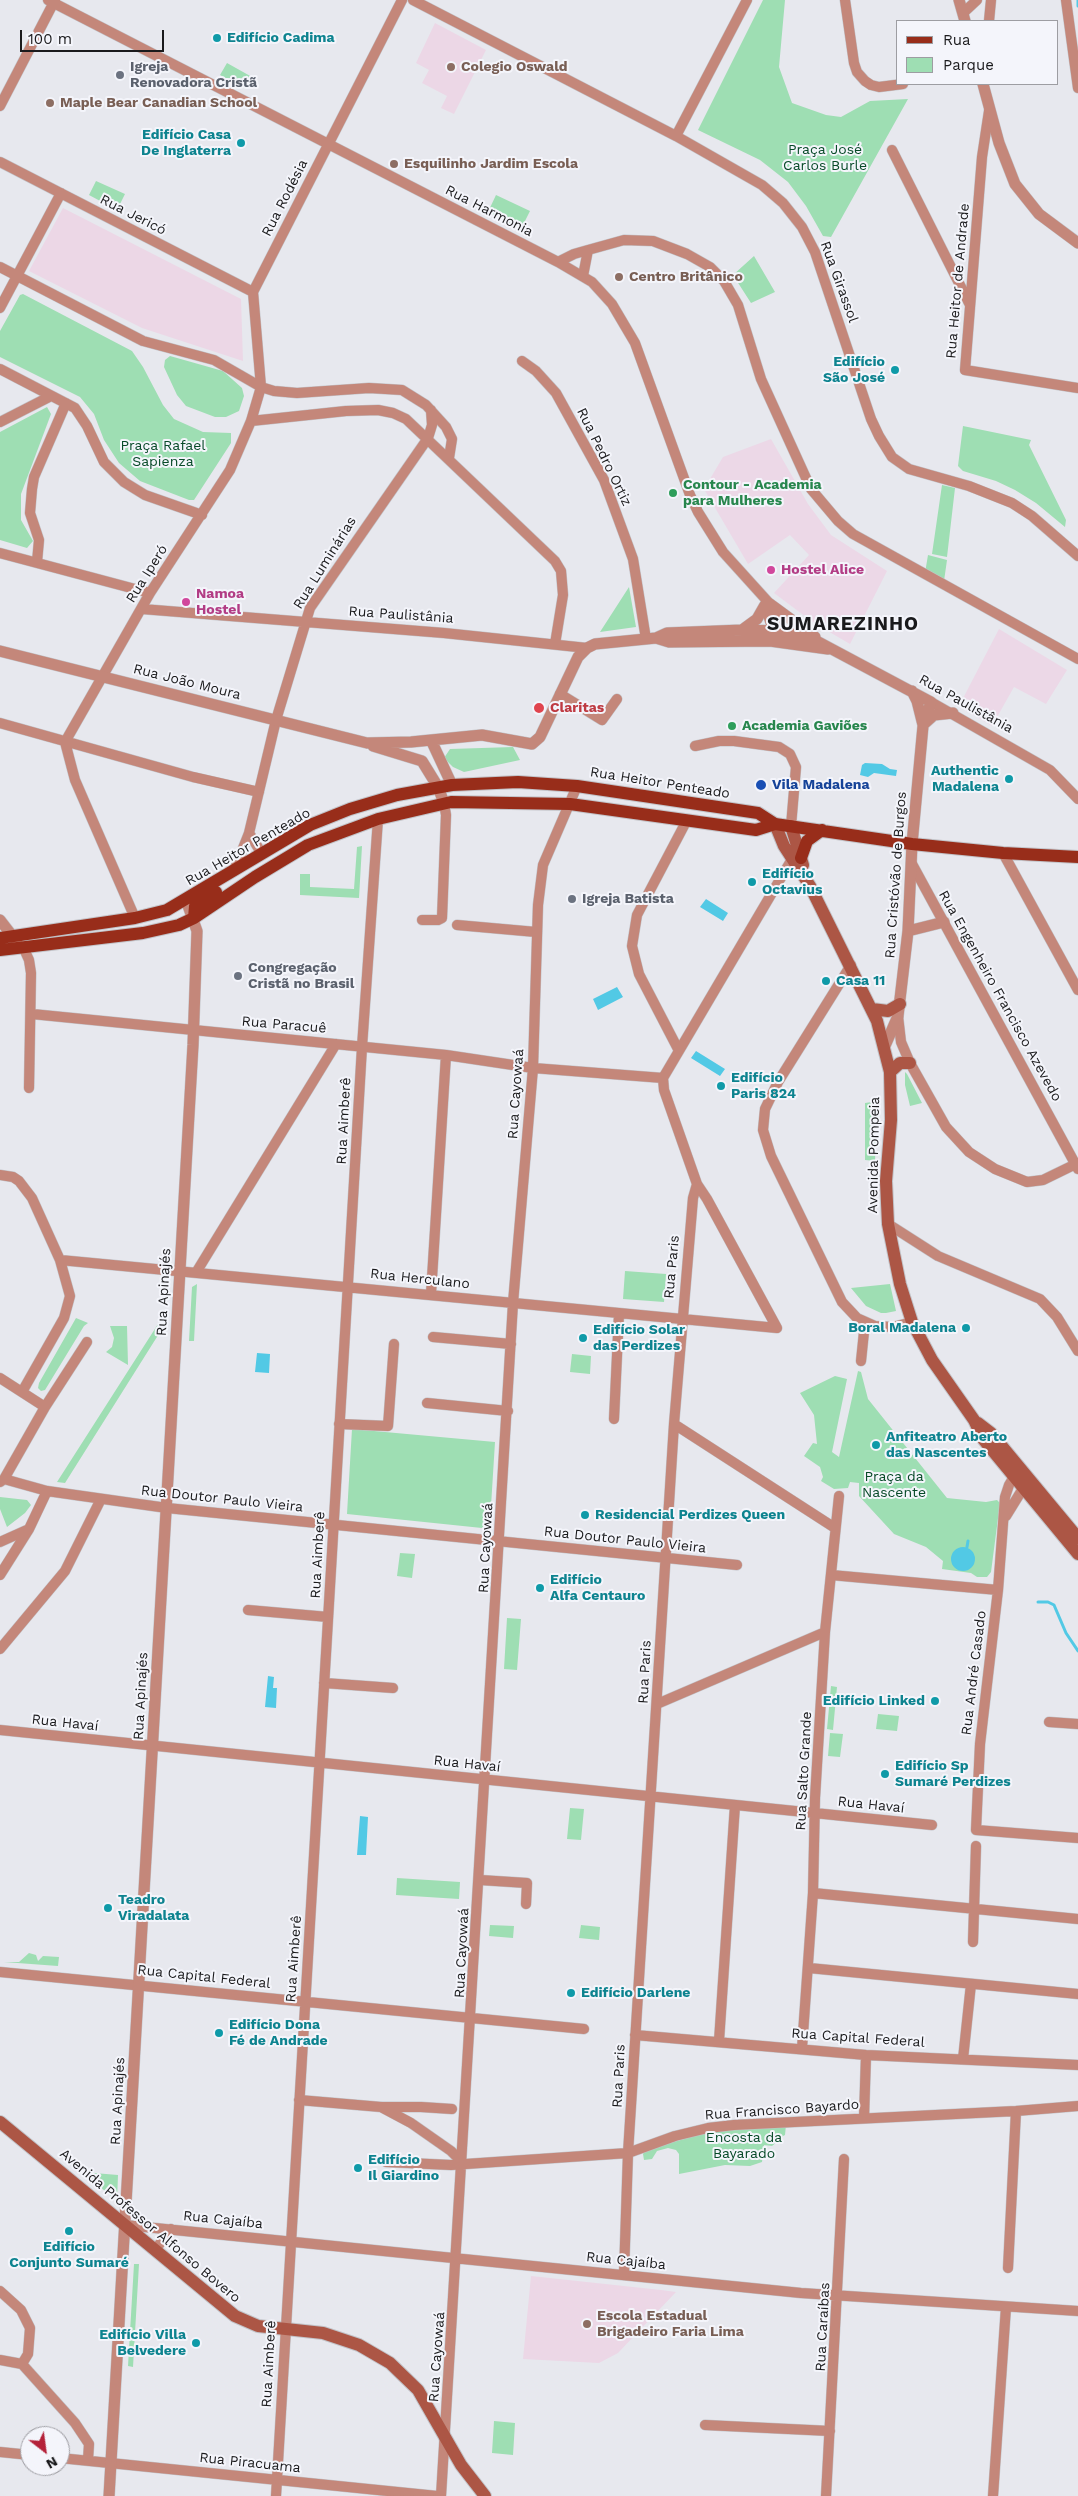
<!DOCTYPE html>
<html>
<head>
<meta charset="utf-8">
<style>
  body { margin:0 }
  #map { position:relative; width:1078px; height:2496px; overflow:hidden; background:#e7e8ee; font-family:"Work Sans",sans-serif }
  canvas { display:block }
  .legend { position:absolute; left:896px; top:20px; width:162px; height:65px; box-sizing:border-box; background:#f4f5fb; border:1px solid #9d9da2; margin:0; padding:6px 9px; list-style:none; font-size:15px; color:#1a1a1c }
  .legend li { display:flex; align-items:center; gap:10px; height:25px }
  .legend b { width:25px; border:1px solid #9d9da2 }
  .north { position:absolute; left:20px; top:2426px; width:50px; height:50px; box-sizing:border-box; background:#f4f5fb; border:1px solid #9d9da2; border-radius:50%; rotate:150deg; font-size:14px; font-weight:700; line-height:20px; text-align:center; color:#1a1a1c }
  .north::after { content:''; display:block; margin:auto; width:18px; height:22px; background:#b42139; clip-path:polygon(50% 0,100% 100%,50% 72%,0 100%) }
  .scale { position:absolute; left:20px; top:30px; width:144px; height:22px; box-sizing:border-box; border:2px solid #1a1a1c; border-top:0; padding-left:6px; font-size:15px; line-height:18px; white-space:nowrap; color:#1a1a1c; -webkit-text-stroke:4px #f4f5fb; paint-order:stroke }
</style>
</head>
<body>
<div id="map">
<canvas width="1078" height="2496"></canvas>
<ul class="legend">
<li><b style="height:6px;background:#982d1a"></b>Rua</li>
<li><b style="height:14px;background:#9edeb3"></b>Parque</li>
</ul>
<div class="north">N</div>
<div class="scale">100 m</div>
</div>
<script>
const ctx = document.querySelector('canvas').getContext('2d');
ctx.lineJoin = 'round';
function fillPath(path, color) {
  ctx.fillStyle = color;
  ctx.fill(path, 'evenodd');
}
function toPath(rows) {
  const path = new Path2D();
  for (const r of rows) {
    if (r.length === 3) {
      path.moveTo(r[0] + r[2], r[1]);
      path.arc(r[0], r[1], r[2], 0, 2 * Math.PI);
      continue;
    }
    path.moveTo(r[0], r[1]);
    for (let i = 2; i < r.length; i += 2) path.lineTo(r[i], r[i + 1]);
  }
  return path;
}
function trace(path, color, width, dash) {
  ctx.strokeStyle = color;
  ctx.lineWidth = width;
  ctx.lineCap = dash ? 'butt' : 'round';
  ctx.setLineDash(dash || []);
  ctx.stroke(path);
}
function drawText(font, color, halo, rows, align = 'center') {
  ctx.font = font + ' "Work Sans",sans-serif';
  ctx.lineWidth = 4;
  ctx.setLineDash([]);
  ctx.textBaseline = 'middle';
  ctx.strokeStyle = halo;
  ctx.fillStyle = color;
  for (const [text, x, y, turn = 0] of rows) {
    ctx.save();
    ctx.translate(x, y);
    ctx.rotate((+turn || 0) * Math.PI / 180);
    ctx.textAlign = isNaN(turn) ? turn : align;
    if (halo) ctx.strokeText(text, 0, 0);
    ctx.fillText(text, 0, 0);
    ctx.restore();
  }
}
fillPath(toPath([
  [771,439,808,504,831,535,887,571,850,644,814,623,774,593,809,555,790,535,748,564,704,489,723,457],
  [999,629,1067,670,1046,704,1014,687,992,726,959,706]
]), '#ecd8e7');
fillPath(toPath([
  [435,23,486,50,454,114,441,108,447,96,422,83,429,70,416,63],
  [63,208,241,299,243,361,142,328,29,271],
  [531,2276,661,2290,676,2292,618,2353,599,2363,523,2359]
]), '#ecd7e6');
fillPath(toPath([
  [763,0,785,0,779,67,792,103,826,115,841,117,870,101,908,99,831,237,823,236,806,206,788,182,760,160,698,130],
  [227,63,252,77,246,89,220,75],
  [96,181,125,194,117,210,89,195],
  [496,195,530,211,521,229,488,212],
  [754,256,775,292,751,303,733,275],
  [23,294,132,351,143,367,163,405,174,419,203,432,231,433,231,443,194,500,189,500,140,481,119,463,104,440,94,414,80,397,0,357,0,331,20,295],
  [170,356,223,371,242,388,244,396,239,411,226,417,215,417,186,406,177,395,164,367,165,360],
  [47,407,51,414,21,494,21,520,33,541,27,548,0,540,0,432],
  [963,426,1031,440,1029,445,1066,520,1065,527,1036,503,1015,490,996,481,963,471,958,466],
  [942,485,955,488,947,557,932,554],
  [928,555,947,560,944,581,925,573],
  [629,587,636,627,600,632],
  [513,747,520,760,464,772,453,767,444,758,450,749],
  [362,846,359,898,300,895,300,874,310,874,310,887,354,889,357,847],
  [905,1072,907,1074,922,1103,910,1106,905,1085],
  [872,1102,876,1133,875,1161,865,1160,865,1103],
  [625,1271,666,1274,664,1302,623,1299],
  [197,1284,194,1341,189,1341,192,1287],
  [890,1284,896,1311,886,1313,881,1313,866,1306,851,1288],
  [167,1310,167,1321,65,1483,57,1482],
  [76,1318,88,1323,84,1326,45,1390,41,1391,38,1388,39,1383],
  [110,1326,127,1326,128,1365,106,1352,112,1347,114,1338],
  [572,1354,591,1356,590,1374,570,1372],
  [858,1371,861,1372,868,1399,947,1498,986,1502,997,1500,1000,1503,991,1572,987,1577,977,1577,971,1573,942,1569,943,1561,926,1547,894,1534,859,1496,859,1483,850,1482,848,1488,834,1489,821,1481,823,1477,820,1467,804,1456,813,1443,817,1444,814,1415,800,1393,835,1376,847,1379,832,1452,839,1457],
  [352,1429,495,1442,490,1522,482,1528,347,1514],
  [0,1497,27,1500,31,1505,25,1513,7,1527,0,1509],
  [400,1553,415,1554,412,1578,397,1576],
  [507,1618,521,1619,517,1670,504,1669],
  [831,1686,837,1687,833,1730,827,1729],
  [878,1714,899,1716,897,1731,876,1729],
  [830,1733,843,1734,840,1757,828,1756],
  [570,1808,584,1809,581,1840,567,1839],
  [397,1878,460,1882,459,1899,396,1895],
  [490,1925,514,1926,513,1938,489,1936],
  [581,1925,600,1927,599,1940,579,1938],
  [29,1953,36,1955,38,1961,43,1956,59,1957,58,1966,4,1962,19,1962],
  [786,2125,785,2135,783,2136,781,2142,777,2142,772,2146,764,2145,762,2162,750,2166,725,2165,679,2174,679,2154,676,2150,668,2148,657,2151,652,2159,644,2160,643,2154,645,2150,705,2133,748,2127],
  [82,2172,118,2175,117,2201],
  [134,2264,139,2264,133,2367,128,2366],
  [494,2421,515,2423,513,2455,492,2453]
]), '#9edeb3');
fillPath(toPath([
  [865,763,882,764,890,769,897,770,896,776,874,773,868,777,860,775,862,765],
  [706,899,728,913,723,921,700,907],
  [617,987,623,997,598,1010,593,999],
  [696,1051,725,1069,720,1076,691,1058],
  [257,1353,270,1354,269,1373,255,1372],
  [963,1559,12],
  [268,1676,274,1677,273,1688,277,1688,276,1708,265,1707],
  [360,1816,368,1817,366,1855,357,1855]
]), '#52c9e5');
trace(toPath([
  [1078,0,1078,6],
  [967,1547,968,1541],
  [1038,1602,1048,1602,1054,1605,1066,1633,1078,1651]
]), '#52c9e5', 3);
const minor = toPath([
  [48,0,558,262,592,282,612,304,635,343,690,495,698,512,723,552,770,604,781,624,782,637],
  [413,0,676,136,762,185,783,203,802,227,815,252,871,419,879,436,892,457,909,469,969,486,1012,503,1032,516,1078,556],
  [845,0,854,63,857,72,865,81,871,85,879,87,903,84],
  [1066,0,1078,88],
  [963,13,977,0],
  [989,21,991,0],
  [0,106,55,0],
  [989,111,982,157,965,370,1078,388],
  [676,136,747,0],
  [892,150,969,303],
  [0,162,253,292],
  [588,250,624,240,653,241,687,254,710,267,724,281,738,305,761,379,811,489,838,521,853,534,1078,659],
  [558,262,574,254,588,250,583,276],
  [0,267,143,341,214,360,261,387,274,391,297,393,369,388,402,390,426,405,446,427,452,439,449,458],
  [0,308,61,193],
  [522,361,536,371,556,393,604,480,633,559,646,639],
  [0,369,75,408,87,426,104,462,124,482,145,495,202,515],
  [251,421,346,411,378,410,393,413,406,419,555,561,561,571,563,595,555,644],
  [0,422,51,396],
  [0,553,150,593],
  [37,562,39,540,30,513,32,489,34,477,66,403],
  [765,606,771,624,771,638],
  [142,609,444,633,587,648],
  [560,694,602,720,617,699],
  [931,702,1050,770,1078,799],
  [0,723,193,777,259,792],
  [65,742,150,593,230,470,251,421,261,387,253,292,402,0],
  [65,742,75,780,135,918],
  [695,746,719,741,734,741,779,747,790,754,796,767,791,826],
  [249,833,262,854],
  [1003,853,1078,990],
  [912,864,1078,1169],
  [234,871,249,833,276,720,310,608,428,438,432,425,431,410],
  [422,920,438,920,442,918,446,815,444,803],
  [457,925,536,932],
  [24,949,29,960,31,973,29,1088],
  [851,965,778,1082,765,1109,763,1130,771,1156,842,1302,857,1318,875,1326,893,1327,912,1322],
  [32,1014,446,1055,533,1068,663,1078],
  [898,1016,901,1042,910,1063,946,1127,969,1152,995,1169,1027,1182,1043,1180,1078,1163],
  [678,1049,639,974,632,946,637,915,687,820],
  [0,1175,13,1177,19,1181,32,1198,60,1260,70,1296,64,1318,22,1392],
  [697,1184,707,1199,777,1328],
  [888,1224,938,1256,1040,1299,1057,1317,1078,1351],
  [60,1260,777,1328],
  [197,1271,336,1044],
  [431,1294,446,1055],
  [433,1337,511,1344],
  [861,1361,865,1322],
  [0,1378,45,1407],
  [427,1403,508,1411],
  [614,1419,619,1313],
  [339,1424,388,1426,394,1344],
  [674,1424,835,1528],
  [1018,1470,1009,1485,1005,1497,998,1590,980,1744,976,1830,1078,1838],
  [4,1479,47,1491,167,1508,737,1565],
  [0,1482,4,1479,45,1407,87,1342],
  [1006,1516,1027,1482],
  [0,1542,29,1529],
  [0,1575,29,1529,47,1491],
  [831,1575,998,1590],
  [248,1610,328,1617],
  [0,1649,65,1571,101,1499],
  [324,1683,393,1688],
  [657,1704,825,1632],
  [1049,1722,1078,1724],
  [0,1730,932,1825],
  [480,1880,527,1883,526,1904],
  [813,1893,1078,1919],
  [973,1942,976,1846],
  [809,1968,1078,1994],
  [0,1972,584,2029],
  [635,2035,866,2055,1078,2065],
  [719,2041,735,1805],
  [802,2048,813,1893,815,1798,825,1632,839,1496],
  [963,2059,971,1984],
  [299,2100,381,2107,411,2123,451,2151,462,2162],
  [382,2107,421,2107,452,2109],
  [864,2118,866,2055],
  [386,2162,451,2165,628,2153,675,2136,708,2128,734,2125,1016,2111,1078,2106],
  [125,2225,801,2293,1078,2311],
  [155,2250,171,2229],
  [1008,2268,1016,2111],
  [624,2274,628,2153,674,1424,693,1198,697,1184,664,1090,663,1078,792,859],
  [0,2291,21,2310,30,2328,28,2354,22,2364],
  [0,2360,22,2364,75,2423,89,2444,88,2460],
  [705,2425,830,2431],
  [0,2452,30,2455],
  [60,2458,437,2496],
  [276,2496,362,1047,378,819],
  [441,2496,513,1303,533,1068,538,905,543,865,577,786],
  [826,2496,844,2159],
  [993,2496,1006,2307]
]);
const tertiary = toPath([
  [959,0,965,21],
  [983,84,999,143,1015,184,1039,214,1078,243],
  [770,604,815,637],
  [742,630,757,619,765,605],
  [656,638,669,642,770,641,828,649],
  [0,651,367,743,411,742,482,735,532,744,540,737,578,657,587,648,595,644,656,638,667,633,742,630,782,631,811,638,931,702,923,726,912,844,908,931,898,1016,884,1048],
  [912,691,917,701,923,725],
  [924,724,934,715,953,713],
  [431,740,452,785],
  [373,746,422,761,438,787,444,803],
  [0,920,17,942],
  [908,931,944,922],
  [109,2496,193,1045,197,931,186,900]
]);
const secondary = toPath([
  [775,824,784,846,810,886,877,1021,890,1072,891,1120,886,1181,888,1224,900,1284,912,1322,932,1360,974,1420,983,1439,1078,1554],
  [791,826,803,865],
  [872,1009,888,1011,900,1004],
  [890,1072,900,1063,910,1063],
  [978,1423,991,1433,1078,1538],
  [0,2122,235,2316,258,2326,323,2333,359,2345,390,2363,418,2390,461,2465,485,2496]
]);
const primary = toPath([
  [801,858,807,841,822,830],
  [194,918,195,906,216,892],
  [0,938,135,918,167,910,310,825,350,809,397,795,452,785,518,782,577,786,758,813,775,824],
  [0,950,143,933,179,925,194,918,255,877,308,845,378,819,451,802,570,804,756,830,775,824,912,844,1003,853,1078,857]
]);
trace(minor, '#c2c3c8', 11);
trace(tertiary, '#c2c3c8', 12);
trace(secondary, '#c2c3c8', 14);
trace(primary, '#c2c3c8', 14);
trace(minor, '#c4877a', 10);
trace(tertiary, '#c4877a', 11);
trace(secondary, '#ac5645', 12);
trace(primary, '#982d1a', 12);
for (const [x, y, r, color] of [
  [217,38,5,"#0f9aa8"],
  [451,67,5,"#8d6e63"],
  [120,75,5,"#6b7280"],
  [50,103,5,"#8d6e63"],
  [241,143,5,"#0f9aa8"],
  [394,164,5,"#8d6e63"],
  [619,277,5,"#8d6e63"],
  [895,370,5,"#0f9aa8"],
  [673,493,5,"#2e9e5b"],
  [771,570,5,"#d1479c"],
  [186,602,5,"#d1479c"],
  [539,708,6,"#e0444e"],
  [732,726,5,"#2e9e5b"],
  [1009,779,5,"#0f9aa8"],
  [761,785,6,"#1a4fb4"],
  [752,882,5,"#0f9aa8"],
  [572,899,5,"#6b7280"],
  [238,976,5,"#6b7280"],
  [826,981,5,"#0f9aa8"],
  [721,1086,5,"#0f9aa8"],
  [966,1328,5,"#0f9aa8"],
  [583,1338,5,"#0f9aa8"],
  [876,1445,5,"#0f9aa8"],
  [585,1515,5,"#0f9aa8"],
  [540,1588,5,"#0f9aa8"],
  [935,1701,5,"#0f9aa8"],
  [885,1774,5,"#0f9aa8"],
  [108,1908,5,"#0f9aa8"],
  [571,1993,5,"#0f9aa8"],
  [219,2033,5,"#0f9aa8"],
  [358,2168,5,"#0f9aa8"],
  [69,2231,5,"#0f9aa8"],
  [587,2324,5,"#8d6e63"],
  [196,2343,5,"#0f9aa8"]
]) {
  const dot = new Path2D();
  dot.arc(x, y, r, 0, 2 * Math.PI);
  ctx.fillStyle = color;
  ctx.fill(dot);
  trace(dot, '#f4f5fb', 2);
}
drawText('bold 14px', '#0d838f', '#f4f5fb', [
  ["Edifício Cadima",227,38],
  ["Edifício Casa",231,135,"right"],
  ["De Inglaterra",231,151,"right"],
  ["Edifício",885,362,"right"],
  ["São José",885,378,"right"],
  ["Authentic",999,771,"right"],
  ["Madalena",999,787,"right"],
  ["Edifício",762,874],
  ["Octavius",762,890],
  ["Casa 11",836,981],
  ["Edifício",731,1078],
  ["Paris 824",731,1094],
  ["Boral Madalena",956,1328,"right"],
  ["Edifício Solar",593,1330],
  ["das Perdizes",593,1346],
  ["Anfiteatro Aberto",886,1437],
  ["das Nascentes",886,1453],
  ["Residencial Perdizes Queen",595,1515],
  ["Edifício",550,1580],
  ["Alfa Centauro",550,1596],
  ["Edifício Linked",925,1701,"right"],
  ["Edifício Sp",895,1766],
  ["Sumaré Perdizes",895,1782],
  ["Teadro",118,1900],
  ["Viradalata",118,1916],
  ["Edifício Darlene",581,1993],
  ["Edifício Dona",229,2025],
  ["Fé de Andrade",229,2041],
  ["Edifício",368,2160],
  ["Il Giardino",368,2176],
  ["Edifício",69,2247,"center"],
  ["Conjunto Sumaré",69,2263,"center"],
  ["Edifício Villa",186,2335,"right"],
  ["Belvedere",186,2351,"right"]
], 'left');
drawText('bold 14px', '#5b616d', '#f4f5fb', [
  ["Igreja",130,67],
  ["Renovadora Cristã",130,83],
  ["Igreja Batista",582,899],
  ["Congregação",248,968],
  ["Cristã no Brasil",248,984]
], 'left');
drawText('bold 14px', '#785e54', '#f4f5fb', [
  ["Colegio Oswald",461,67],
  ["Maple Bear Canadian School",60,103],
  ["Esquilinho Jardim Escola",404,164],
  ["Centro Britânico",629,277],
  ["Escola Estadual",597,2316],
  ["Brigadeiro Faria Lima",597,2332]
], 'left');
drawText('14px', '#074a28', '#f4f5fb', [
  ["Praça José",825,150],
  ["Carlos Burle",825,166],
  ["Praça Rafael",163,446],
  ["Sapienza",163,462],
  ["Praça da",894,1477],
  ["Nascente",894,1493],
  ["Encosta da",744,2138],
  ["Bayarado",744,2154]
]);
drawText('14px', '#1a1a1c', '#f4f5fb', [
  ["Rua Rodésia",285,198,-63],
  ["Rua Harmonia",489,211,27],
  ["Rua Jericó",133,215,27],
  ["Rua Heitor de Andrade",958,281,-85],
  ["Rua Girassol",839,282,70],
  ["Rua Pedro Ortiz",604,457,64],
  ["Rua Luminárias",325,563,-58],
  ["Rua Iperó",147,574,-58],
  ["Rua Paulistânia",401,615,4],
  ["Rua João Moura",187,682,14],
  ["Rua Paulistânia",966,704,29],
  ["Rua Heitor Penteado",660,783,9],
  ["Rua Heitor Penteado",248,847,-30],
  ["Rua Cristóvão de Burgos",896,875,-86],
  ["Rua Engenheiro Francisco Azevedo",1000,996,61],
  ["Rua Paracuê",284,1025,5],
  ["Rua Cayowaá",516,1094,-86],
  ["Rua Aimberê",344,1121,-87],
  ["Avenida Pompeia",874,1155,-89],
  ["Rua Paris",672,1267,-85],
  ["Rua Herculano",420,1279,6],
  ["Rua Apinajés",164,1292,-87],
  ["Rua Doutor Paulo Vieira",222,1499,6],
  ["Rua Doutor Paulo Vieira",625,1540,6],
  ["Rua Cayowaá",486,1548,-87],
  ["Rua Aimberê",318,1555,-87],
  ["Rua Paris",645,1672,-87],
  ["Rua André Casado",974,1673,-83],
  ["Rua Apinajés",141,1696,-87],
  ["Rua Havaí",65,1723,6],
  ["Rua Havaí",467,1764,6],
  ["Rua Salto Grande",804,1771,-87],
  ["Rua Havaí",871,1805,6],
  ["Rua Cayowaá",462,1953,-87],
  ["Rua Aimberê",294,1959,-86],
  ["Rua Capital Federal",204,1977,6],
  ["Rua Capital Federal",858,2038,4],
  ["Rua Paris",619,2076,-87],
  ["Rua Apinajés",118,2101,-87],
  ["Rua Francisco Bayardo",782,2110,-4],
  ["Rua Cajaíba",223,2220,6],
  ["Avenida Professor Alfonso Bovero",150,2226,40],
  ["Rua Cajaíba",626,2261,6],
  ["Rua Caraíbas",823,2327,-87],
  ["Rua Cayowaá",437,2357,-86],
  ["Rua Aimberê",269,2364,-87],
  ["Rua Piracuama",250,2463,6]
]);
drawText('bold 14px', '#27864d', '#f4f5fb', [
  ["Contour - Academia",683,485],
  ["para Mulheres",683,501],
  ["Academia Gaviões",742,726]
], 'left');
drawText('bold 14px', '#b23c85', '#f4f5fb', [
  ["Hostel Alice",781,570],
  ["Namoa",196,594],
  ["Hostel",196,610]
], 'left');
drawText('bold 14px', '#be3a42', '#f4f5fb', [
  ["Claritas",550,708]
], 'left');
drawText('bold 14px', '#164399', '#f4f5fb', [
  ["Vila Madalena",772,785]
], 'left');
ctx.letterSpacing = '1px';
drawText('bold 19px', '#1a1a1c', '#f4f5fb', [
  ["SUMAREZINHO",843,624]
]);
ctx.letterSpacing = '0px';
</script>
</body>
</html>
